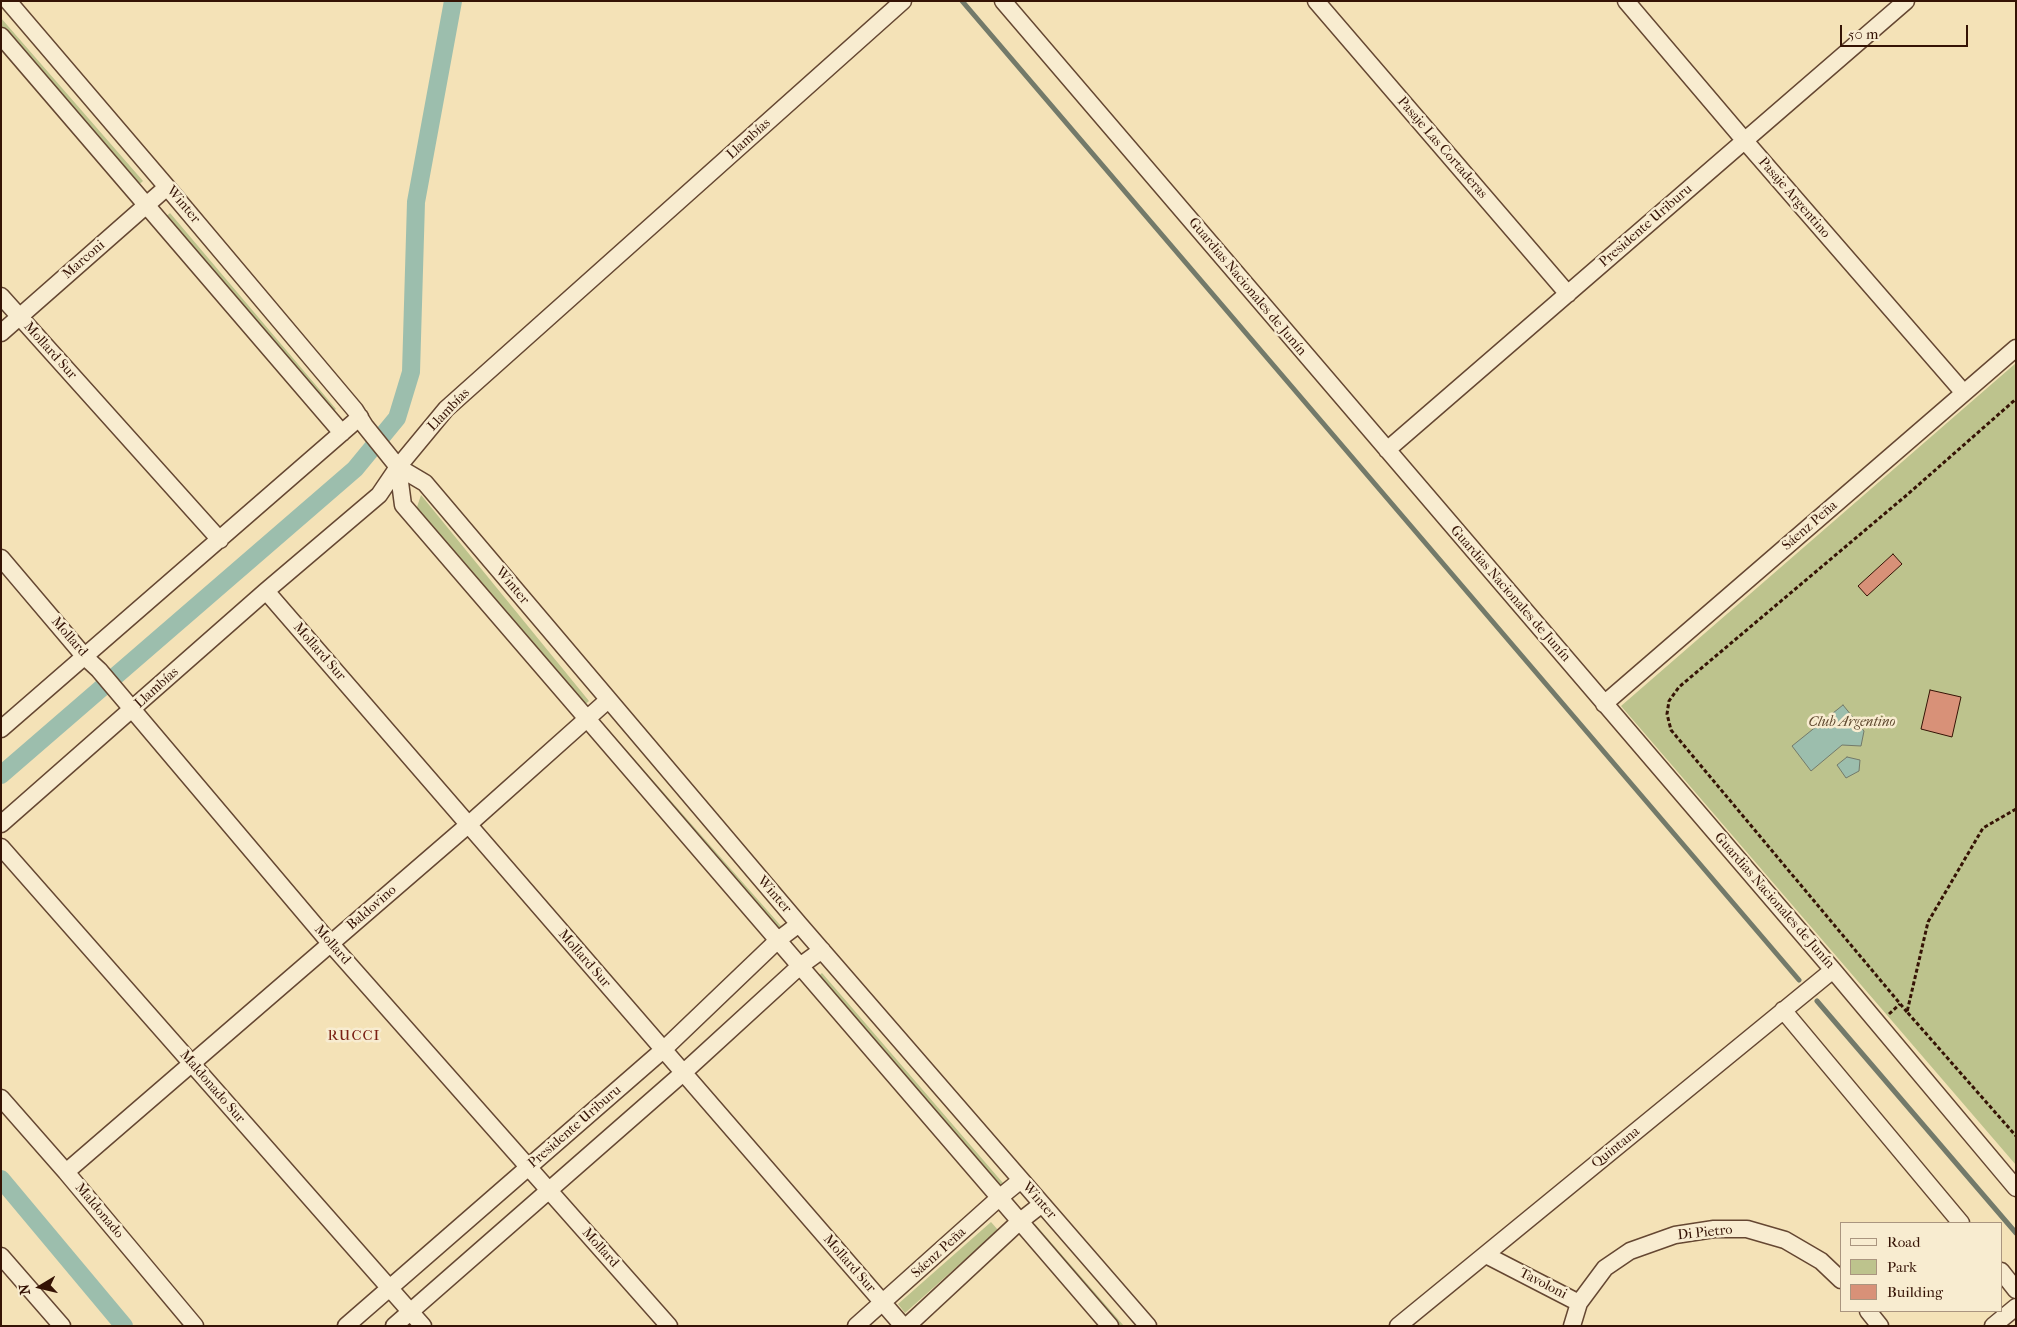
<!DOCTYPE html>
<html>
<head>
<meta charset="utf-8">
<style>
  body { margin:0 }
  #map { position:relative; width:2017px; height:1327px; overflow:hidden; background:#f4e2b7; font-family:"IM FELL French Canon",serif }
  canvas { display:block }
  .frame { position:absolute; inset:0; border:2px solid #351305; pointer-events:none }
  .legend { position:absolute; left:1840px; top:1222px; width:162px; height:90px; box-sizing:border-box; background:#f8ecd0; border:1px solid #aa957f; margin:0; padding:6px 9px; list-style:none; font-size:15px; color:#351305 }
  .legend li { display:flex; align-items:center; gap:10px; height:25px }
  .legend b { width:25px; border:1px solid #aa957f }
  .north { position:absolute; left:15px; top:1262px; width:50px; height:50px; -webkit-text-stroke:4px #f8ecd0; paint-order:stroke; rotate:261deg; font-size:14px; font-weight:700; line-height:20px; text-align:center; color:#351305 }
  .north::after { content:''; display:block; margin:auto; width:18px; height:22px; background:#351305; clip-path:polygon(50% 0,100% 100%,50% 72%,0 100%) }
  .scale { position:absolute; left:1840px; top:25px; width:128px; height:22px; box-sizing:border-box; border:2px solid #351305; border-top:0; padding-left:6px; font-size:15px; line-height:18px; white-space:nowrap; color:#351305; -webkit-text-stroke:4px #f8ecd0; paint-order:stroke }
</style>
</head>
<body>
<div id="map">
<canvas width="2017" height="1327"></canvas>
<div class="frame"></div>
<ul class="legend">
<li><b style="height:6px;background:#f8ecd0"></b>Road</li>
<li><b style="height:14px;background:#bdc38d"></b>Park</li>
<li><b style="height:14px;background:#d89178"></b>Building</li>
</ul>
<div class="north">N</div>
<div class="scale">50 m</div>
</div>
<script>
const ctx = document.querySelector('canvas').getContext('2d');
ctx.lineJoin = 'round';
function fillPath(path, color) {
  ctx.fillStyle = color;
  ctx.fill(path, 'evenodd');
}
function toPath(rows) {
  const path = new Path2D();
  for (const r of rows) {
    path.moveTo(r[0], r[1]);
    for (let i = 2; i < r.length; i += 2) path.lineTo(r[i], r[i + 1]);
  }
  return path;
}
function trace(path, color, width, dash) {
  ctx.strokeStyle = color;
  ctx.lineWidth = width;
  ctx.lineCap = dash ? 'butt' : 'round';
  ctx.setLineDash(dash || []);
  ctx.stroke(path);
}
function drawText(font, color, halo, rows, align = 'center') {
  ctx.font = font + ' "IM FELL French Canon",serif';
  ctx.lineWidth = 5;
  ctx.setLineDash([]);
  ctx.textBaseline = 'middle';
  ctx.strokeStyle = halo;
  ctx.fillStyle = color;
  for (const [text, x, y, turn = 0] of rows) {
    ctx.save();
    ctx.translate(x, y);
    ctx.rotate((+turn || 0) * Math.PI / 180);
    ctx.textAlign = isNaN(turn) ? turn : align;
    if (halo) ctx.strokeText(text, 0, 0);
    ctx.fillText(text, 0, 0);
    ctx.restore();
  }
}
fillPath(toPath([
  [1,18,143,181,133,190,1,38],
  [170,213,336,409,324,419,159,223],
  [2016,363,2016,1165,1621,706],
  [421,495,589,701,580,709,416,510],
  [606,727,781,926,774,932,600,733],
  [822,973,1003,1183,993,1192,812,981],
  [991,1222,998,1230,905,1313,898,1304],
  [1035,1224,1124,1326,1110,1326,1027,1231]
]), '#bdc38d');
const water = toPath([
  [1843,705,1864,731,1861,746,1842,745,1811,771,1792,746,1843,705],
  [1847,757,1860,760,1859,771,1846,778,1837,765,1847,757]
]);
fillPath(water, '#9cbead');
trace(water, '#737a6a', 1);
trace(toPath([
  [962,1,1799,980],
  [1817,1001,2016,1233]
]), '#737a6a', 5);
trace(toPath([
  [1,775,355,469,397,418,411,372,416,202,453,1],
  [1,1179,124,1326]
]), '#9cbead', 18);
const building = toPath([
  [1893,554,1902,564,1867,596,1858,586,1893,554],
  [1930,690,1961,697,1952,737,1921,729,1930,690]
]);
fillPath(building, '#d89178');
trace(building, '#351305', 1);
const minor = toPath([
  [8,1,167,187,355,410,365,426,398,467,425,483,799,924,1148,1326],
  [1003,1,1833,970,2016,1188],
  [1316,1,1568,294],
  [1626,1,1745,141,1964,393],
  [1,36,342,433],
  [1,296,220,540],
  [1,333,167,187],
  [1387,450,1906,1],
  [398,467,403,505,1110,1326],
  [1,558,85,657,99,670,330,943,669,1326],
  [266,591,903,1326],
  [1604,704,2016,348],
  [1,729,360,417],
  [1,824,266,591,379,495,398,467,446,409,903,1],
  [1,847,423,1326],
  [1783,1010,1961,1223],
  [1,1098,66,1172,195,1326],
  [66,1172,468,825,608,700],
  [1486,1255,1579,1303,1572,1326],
  [1,1256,62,1326],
  [2001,1271,2016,1290],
  [1579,1303,1605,1268,1630,1251,1675,1235,1714,1229,1747,1229,1785,1240,1821,1261,1841,1280],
  [1868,1311,1880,1326],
  [346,1326,663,1050,778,940,799,924],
  [394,1326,683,1073,800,966,822,950],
  [856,1326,999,1198,1021,1180],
  [907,1326,1019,1222,1042,1204],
  [1398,1326,1833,970],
  [1993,1326,2016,1307]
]);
trace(minor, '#654732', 19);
trace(toPath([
  [2016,809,1983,828,1928,922,1907,1012,2016,1136],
  [1907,1012,1671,730,1667,714,1669,701,1679,687,1908,494,2016,399],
  [1889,1014,1900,1004]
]), '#351305', 3, [4, 2.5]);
trace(minor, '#f8ecd0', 16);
drawText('14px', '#351305', '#f8ecd0', [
  ["Llambías",749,139,-42],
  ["Pasaje Las Cortaderas",1442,148,49],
  ["Pasaje Argentino",1794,198,49],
  ["Winter",183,205,50],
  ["Presidente Uriburu",1646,226,-41],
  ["Marconi",84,260,-41],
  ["Guardias Nacionales de Junín",1247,287,50],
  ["Mollard Sur",50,351,48],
  ["Llambías",449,410,-46],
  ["Sáenz Peña",1810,526,-41],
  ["Winter",512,586,50],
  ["Guardias Nacionales de Junín",1510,594,49],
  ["Mollard",69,637,49],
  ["Mollard Sur",319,652,49],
  ["Llambías",157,688,-42],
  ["Winter",774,895,49],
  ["Guardias Nacionales de Junín",1774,901,49],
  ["Baldovino",372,908,-41],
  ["Mollard",332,945,49],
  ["Mollard Sur",584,959,49],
  ["Maldonado Sur",212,1087,49],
  ["Presidente Uriburu",575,1127,-41],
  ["Quintana",1616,1148,-39],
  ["Winter",1039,1201,49],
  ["Maldonado",99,1211,50],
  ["Di Pietro",1705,1233,-6],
  ["Mollard",600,1248,48],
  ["Sáenz Peña",939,1253,-42],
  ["Mollard Sur",849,1264,49],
  ["Tavoloni",1543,1284,27]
]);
drawText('italic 14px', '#5e482e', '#f8ecd0', [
  ["Club Argentino",1852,723]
]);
ctx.letterSpacing = '1px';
drawText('15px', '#7a1f14', '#f8ecd0', [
  ["RUCCI",354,1036]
]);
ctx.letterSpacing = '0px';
</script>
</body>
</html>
